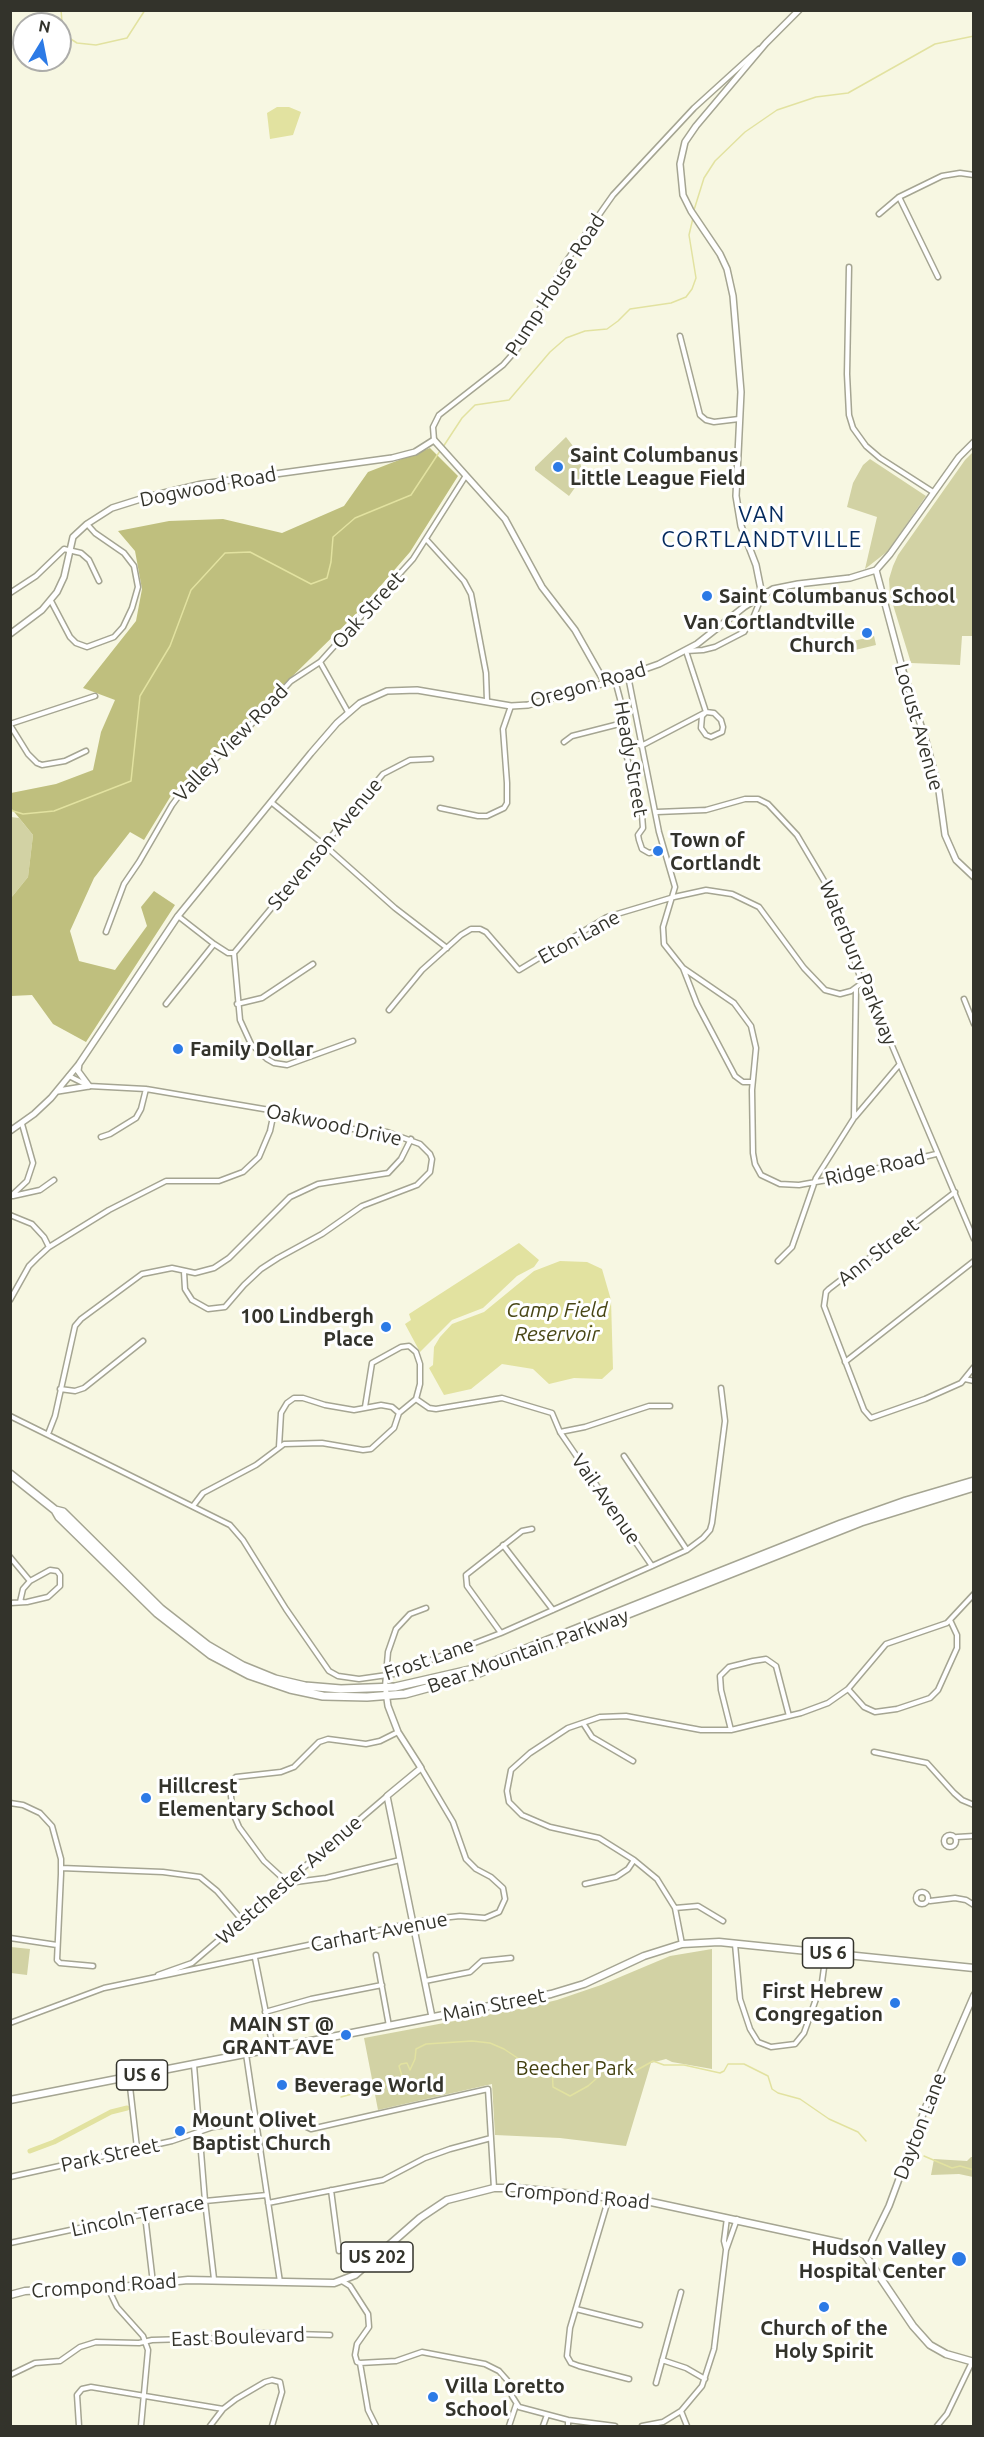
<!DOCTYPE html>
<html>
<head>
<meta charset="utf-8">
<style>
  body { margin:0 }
  #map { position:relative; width:984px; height:2437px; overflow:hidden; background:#f7f7e2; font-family:Ubuntu,sans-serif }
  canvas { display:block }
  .frame { position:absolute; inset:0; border:12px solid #33332b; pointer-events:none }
  .north { position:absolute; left:12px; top:12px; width:60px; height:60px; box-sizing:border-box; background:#fff; border:2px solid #adadaa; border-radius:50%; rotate:10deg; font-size:16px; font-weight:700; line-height:24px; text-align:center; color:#33332b }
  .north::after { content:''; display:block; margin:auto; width:21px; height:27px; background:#2c7ae6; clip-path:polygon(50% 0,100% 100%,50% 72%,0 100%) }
</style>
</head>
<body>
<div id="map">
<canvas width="984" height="2437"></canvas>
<div class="frame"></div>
<div class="north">N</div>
</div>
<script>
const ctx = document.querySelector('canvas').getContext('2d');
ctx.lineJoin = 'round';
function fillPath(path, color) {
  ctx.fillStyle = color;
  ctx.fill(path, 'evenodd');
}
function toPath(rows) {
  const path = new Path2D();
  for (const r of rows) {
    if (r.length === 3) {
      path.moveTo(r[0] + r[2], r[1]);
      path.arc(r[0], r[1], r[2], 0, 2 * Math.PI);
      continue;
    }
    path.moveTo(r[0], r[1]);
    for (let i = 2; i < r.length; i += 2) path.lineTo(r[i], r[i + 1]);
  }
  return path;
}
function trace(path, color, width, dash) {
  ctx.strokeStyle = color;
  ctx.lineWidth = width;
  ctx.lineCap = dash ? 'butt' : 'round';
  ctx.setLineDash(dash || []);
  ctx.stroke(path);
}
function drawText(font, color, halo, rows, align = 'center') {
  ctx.font = font + ' Ubuntu,sans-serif';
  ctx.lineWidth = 6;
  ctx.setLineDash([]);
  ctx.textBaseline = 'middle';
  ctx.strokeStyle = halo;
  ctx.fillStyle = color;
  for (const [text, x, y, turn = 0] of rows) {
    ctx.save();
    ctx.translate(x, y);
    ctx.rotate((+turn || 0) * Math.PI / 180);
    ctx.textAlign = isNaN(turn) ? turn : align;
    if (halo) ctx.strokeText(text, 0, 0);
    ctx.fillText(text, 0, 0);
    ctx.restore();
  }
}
fillPath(toPath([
  [566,437,576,450,581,466,579,482,569,496,535,470,535,467],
  [973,452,973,636,962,636,960,665,911,663,890,595,889,579,893,566,898,555,965,460],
  [870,459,926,496,888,551,865,569,877,517,847,507,853,483,863,465],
  [874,636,876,645,847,652,845,643],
  [11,817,19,818,33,835,28,877,11,898],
  [11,1947,30,1949,27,1975,11,1973],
  [712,1949,712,2069,672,2062,666,2059,651,2063,626,2146,560,2138,495,2135,492,2084,378,2110,364,2038,524,2008,557,2000,601,1985,670,1956],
  [971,2157,973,2157,973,2177,959,2174,931,2175,934,2159,967,2161]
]), '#d2d2a4');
fillPath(toPath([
  [430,448,458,476,410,552,357,613,172,794,144,840,130,832,94,878,70,931,79,961,115,970,147,926,141,907,154,891,175,905,86,1042,53,1024,32,995,11,996,11,898,28,877,33,835,11,808,11,793,56,784,93,770,101,732,115,700,83,688,136,621,142,589,135,551,118,531,169,521,223,519,282,533,344,506,368,472]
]), '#bfbf7e');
fillPath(toPath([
  [277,107,289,107,301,112,293,135,270,139,267,113],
  [519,1243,539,1260,534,1267,517,1276,483,1308,452,1320,420,1352,405,1324,411,1320,409,1314],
  [560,1261,587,1262,602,1269,611,1300,613,1369,602,1379,574,1378,549,1384,533,1369,502,1364,471,1389,444,1395,429,1368,433,1365,434,1347,440,1337,452,1324,484,1312,534,1271]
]), '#e2e2a0');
trace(toPath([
  [61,10,63,34,77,43,96,45,127,38,145,10],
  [694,210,704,178,715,161,745,132,777,110,816,97,848,93,935,44,974,36],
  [443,447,462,418,475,405,509,400,550,352,566,338,585,331,607,329,618,321,630,309,671,303,686,297,692,289,696,278,689,235,693,218],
  [10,810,23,814,54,811,131,781,140,696,170,646,191,590,225,553,250,552,311,584,327,578,331,562,333,537,355,518,411,495,440,451],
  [341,2097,393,2083,402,2076,399,2066,401,2064,407,2063,410,2070,415,2059,416,2049,426,2044,472,2041,490,2043,504,2049,522,2061,530,2064,552,2065,553,2087,570,2096,588,2086,597,2078,602,2070,609,2068,630,2074,653,2061,664,2065,684,2065,720,2073,724,2071,728,2064,744,2064,768,2076,772,2089,778,2093,800,2099,829,2119,858,2132,866,2141],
  [924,2156,952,2168,960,2166,974,2170]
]), '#e2e2a0', 1.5);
trace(toPath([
  [30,2151,54,2142,111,2112,127,2108]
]), '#e2e2a0', 5);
const street = toPath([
  [899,197,938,277],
  [879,214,899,197,942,176,960,173,974,175],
  [849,267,847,374,849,415,853,428,866,446,880,458,933,492],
  [680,336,700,415,706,420,714,422,739,419],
  [434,440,433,427,439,415,503,365,518,348,565,263,613,195,694,108,759,49],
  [426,539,464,581,471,594,486,673,487,701],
  [10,593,36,576,64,549,81,553,89,560,99,581],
  [51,601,70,637,76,643,87,647,114,637,123,627,132,608,138,587,134,566,124,553,95,533,87,524],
  [628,676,659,832,675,887,663,927,664,944,683,968,697,1004,735,1076,743,1082,752,1082],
  [615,680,624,714,622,732,624,746,642,815,643,828,638,835,639,840,642,849,649,853,664,850],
  [348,712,320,662,413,559,465,477],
  [10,724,95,696],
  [10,725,28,754,37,763,42,765,65,761,86,751],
  [564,742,572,736,623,723],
  [641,746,706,712,714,713,721,720,723,727,722,732,711,737,706,735,701,728,702,716,706,712,686,651,703,650,715,647,744,632,753,618,762,596],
  [271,802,323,844,395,908,447,948],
  [440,808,478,816,487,816,504,808,507,803,507,783,503,729,511,706],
  [657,812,706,810,745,799,758,799,768,804,797,835,833,896,862,983,879,1015,974,1239],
  [178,916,214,944,228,953,234,953],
  [106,932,124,884,139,862,172,805,184,789,248,728,291,681,320,662],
  [234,953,383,774,410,760,431,759],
  [234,953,240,1020,251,1044,267,1059,274,1063,287,1065,353,1041],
  [683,968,734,1003,751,1026,756,1048,752,1090,753,1153,755,1164,761,1175,780,1184,799,1185,838,1178,936,1154],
  [964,999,974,1024],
  [166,1004,214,944],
  [237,1004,262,998,313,964],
  [389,1010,422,970,461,935,471,929,480,929,486,932,519,970,607,917,674,897,706,890,732,894,759,907,804,968,825,990,840,994,851,991,862,983],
  [69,1076,89,1086,146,1089,293,1114,329,1127,387,1132,420,1144,430,1154,432,1159,430,1172,417,1185,362,1206,322,1234,278,1258,261,1269,244,1285,225,1307,208,1309,192,1300,185,1289,184,1272],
  [855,1117,899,1065],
  [101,1137,110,1134,136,1118,141,1109,146,1089],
  [955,1192,829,1289,826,1292,824,1306,864,1410,871,1418,925,1399,961,1383,974,1367],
  [13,1196,40,1190,54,1180],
  [10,1197,27,1181,33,1163,22,1124],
  [10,1215,32,1224,44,1237,49,1247],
  [778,1261,792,1247,816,1178,854,1118,856,988],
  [10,1300,29,1266,37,1258,49,1247,109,1210,166,1181,219,1181,243,1172,259,1157,270,1131,274,1112],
  [845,1362,974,1261],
  [965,1379,974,1381],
  [60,1389,75,1391,84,1388,143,1341],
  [416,1399,429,1408,436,1409,502,1398,552,1413,560,1432,652,1566],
  [365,1407,372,1363,401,1347,409,1346,416,1352,420,1364,420,1384,416,1399,399,1413],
  [10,1416,230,1525,243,1540,286,1609,329,1671,338,1676,359,1679,394,1674,501,1633,652,1566,687,1550,703,1538,710,1530,712,1523,725,1421,721,1388],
  [560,1432,585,1427,649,1406,670,1406],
  [48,1434,55,1416,75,1326,81,1319,142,1274,172,1268,195,1273,214,1268,229,1258,290,1197,318,1184,388,1173,401,1159,411,1139],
  [624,1456,687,1550],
  [193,1506,203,1493,256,1465,284,1444,322,1443,363,1450,371,1449,394,1428,399,1413,392,1407,381,1405,354,1410,325,1405,303,1398,294,1398,287,1403,281,1413,279,1447],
  [503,1545,553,1610],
  [10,1557,30,1581],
  [10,1603,27,1602,48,1597,60,1586,60,1575,57,1571,50,1570,30,1581,23,1589,20,1602],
  [501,1633,467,1586,466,1575,522,1531,532,1529],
  [385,1687,388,1652,396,1629,410,1614,426,1608],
  [848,1689,864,1707,875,1712,897,1709,930,1698,938,1690,957,1648,957,1635,950,1620],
  [583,1723,592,1737,633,1761],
  [731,1730,721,1690,720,1676,729,1667,753,1661,766,1659,776,1666,789,1716],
  [398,1732,380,1741,366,1744,328,1739,319,1742,294,1767,281,1772,236,1777,231,1782,230,1788,233,1813,239,1827,264,1861,288,1883,326,1878,400,1860],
  [874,1752,927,1763,954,1793,962,1800,974,1805],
  [10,1803,23,1805,40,1813,52,1826,61,1859,61,1874,57,1960,60,1963,93,1966],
  [950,1841,6],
  [957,1837,974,1836],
  [61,1868,163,1872,200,1877,217,1891,242,1920],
  [585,1884,616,1877,628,1869,634,1860],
  [922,1898,6],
  [930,1901,955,1898,966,1900,974,1905],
  [675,1908,698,1906,723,1921],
  [10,1938,57,1945],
  [682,1944,675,1908,657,1879,634,1860,599,1838,550,1827,522,1815,509,1802,507,1791,511,1770,530,1753,568,1728,600,1717,626,1716,701,1730,731,1730,801,1713,828,1703,848,1689,886,1644,947,1623,974,1594],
  [735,1944,740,1999,750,2029,758,2042,771,2047,795,2044,804,2033,822,1982,826,1953],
  [376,1955,389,2026],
  [255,1958,273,2048],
  [158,1975,192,1963,387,1796],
  [425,1981,470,1972,482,1961,511,1958],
  [265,2012,311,1999,382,1985],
  [10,2023,104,1988,432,1919,460,1916,485,1918,499,1912,505,1899,503,1888,491,1877,476,1869,466,1859,453,1822,421,1768],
  [246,2054,280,2282],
  [194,2065,205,2201,214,2279],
  [129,2078,137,2148],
  [10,2177,172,2141,213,2127,278,2118,292,2120,311,2129,488,2089,494,2188],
  [331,2190,339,2251],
  [609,2197,570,2328,567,2356,571,2363,579,2366,629,2379],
  [268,2203,383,2180,425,2158,450,2149,491,2138],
  [145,2215,153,2283],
  [10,2243,205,2201,267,2195],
  [726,2249,724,2241,727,2218],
  [342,2281,350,2286,368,2314,369,2327,357,2344,355,2355,357,2362,360,2363,368,2410,376,2426],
  [108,2288,117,2307,143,2336,148,2350,141,2426],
  [576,2309,640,2325],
  [662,2360,686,2368,705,2379],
  [360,2363,396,2361,422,2352,485,2364,499,2371,507,2380,512,2396,519,2407,568,2420,615,2426],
  [10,2375,35,2363,60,2361,80,2347,96,2342,139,2343,152,2340,222,2338,259,2333,330,2335],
  [656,2383,681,2292],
  [681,2411,687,2426],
  [568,2420,568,2426],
  [79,2426,77,2395,82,2389,91,2387,223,2409],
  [210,2426,223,2409,236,2399,265,2382,272,2380,280,2382,282,2392,272,2426],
  [509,2426,516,2405],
  [543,2426,547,2415],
  [642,2426,663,2422,681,2411,702,2386,714,2349,726,2250,737,2219],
  [937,2426,947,2414,972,2362]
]);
const secondary = toPath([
  [876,570,903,671,926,741,939,791,945,835,956,860,974,877],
  [762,595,756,565,741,526,736,496,741,392,733,296,727,269,720,254,691,211,683,195,680,164,685,142,696,126,766,43,799,10],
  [10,634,42,610,57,592,64,577,73,537,87,524,112,508,147,497,202,484,392,458,415,452,434,440,505,519,542,587,575,630,605,683],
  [79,1064,78,1071,89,1086],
  [58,1091,89,1086],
  [10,1131,34,1114,51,1098,79,1064,178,916,311,753,337,723,360,703,387,691,417,690,511,706,528,705,605,683,659,664,697,644,744,607,773,589,798,584,850,578,876,570,890,554,959,457,974,442],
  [386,1692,388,1706,398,1732,421,1768,387,1796,432,2017],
  [865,2255,889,2206,926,2106,974,1995]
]);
const primary = toPath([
  [10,2100,551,1994,584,1984,644,1956,682,1944,719,1942,974,1968],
  [10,2295,25,2291,129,2286,188,2280,334,2283,355,2275,420,2218,447,2200,494,2188,516,2188,651,2202,846,2244,865,2255,913,2326,930,2345,946,2354,974,2362]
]);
const highway = toPath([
  [10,1474,55,1510,63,1512,161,1609,207,1645,243,1666,275,1679,305,1686,341,1689,395,1687,478,1668,841,1524,906,1501,974,1481],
  [55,1510,59,1517,157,1613,211,1655,249,1675,290,1689,323,1696,367,1697,405,1694,471,1676,861,1522,974,1487]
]);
trace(street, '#a5a592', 7);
trace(secondary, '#a5a592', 8);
trace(primary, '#a5a592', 9);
trace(highway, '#a5a592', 10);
trace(street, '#fff', 4);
trace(secondary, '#fff', 5);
trace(primary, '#fff', 6);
trace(highway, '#fff', 7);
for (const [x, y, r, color] of [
  [558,467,6,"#2c7ae6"],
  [707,596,6,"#2c7ae6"],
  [867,633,6,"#2c7ae6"],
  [658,851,6,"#2c7ae6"],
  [178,1049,6,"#2c7ae6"],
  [386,1327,6,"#2c7ae6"],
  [146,1798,6,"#2c7ae6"],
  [895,2003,6,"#2c7ae6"],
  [346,2035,6,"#2c7ae6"],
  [282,2085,6,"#2c7ae6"],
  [180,2131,6,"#2c7ae6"],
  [959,2259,8,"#2c7ae6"],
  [824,2307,6,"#2c7ae6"],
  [433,2397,6,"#2c7ae6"]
]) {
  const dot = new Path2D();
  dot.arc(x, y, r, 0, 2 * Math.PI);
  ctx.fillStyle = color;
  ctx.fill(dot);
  trace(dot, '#fff', 2);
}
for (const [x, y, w] of [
  [828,1953,51],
  [142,2075,51],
  [377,2257,72]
]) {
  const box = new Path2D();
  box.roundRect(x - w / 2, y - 15, w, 30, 4.5);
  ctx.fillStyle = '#fff';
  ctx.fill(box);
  trace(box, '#33332b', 1.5);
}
drawText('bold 18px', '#33332b', null, [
  ["US 6",828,1953],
  ["US 6",142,2075],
  ["US 202",377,2257]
]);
drawText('20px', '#33332b', '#fff', [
  ["Pump House Road",555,285,-57],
  ["Dogwood Road",208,487,-11],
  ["Oak Street",368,610,-48],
  ["Oregon Road",588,685,-16],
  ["Locust Avenue",919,727,74],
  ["Valley View Road",231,743,-46],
  ["Heady Street",631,759,80],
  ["Stevenson Avenue",325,844,-50],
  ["Eton Lane",579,937,-29],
  ["Waterbury Parkway",858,963,68],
  ["Oakwood Drive",334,1125,12],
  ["Ridge Road",875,1168,-13],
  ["Ann Street",878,1252,-38],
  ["Vail Avenue",606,1499,55],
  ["Bear Mountain Parkway",528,1651,-20],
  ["Frost Lane",429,1659,-19],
  ["Westchester Avenue",289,1880,-41],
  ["Carhart Avenue",379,1932,-11],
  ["Main Street",494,2005,-11],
  ["Dayton Lane",920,2126,-69],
  ["Park Street",110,2155,-12],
  ["Crompond Road",577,2196,5],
  ["Lincoln Terrace",138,2216,-12],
  ["Crompond Road",104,2286,-4],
  ["East Boulevard",238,2337,-2]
]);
drawText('bold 20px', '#33332b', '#fff', [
  ["Saint Columbanus",570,455],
  ["Little League Field",570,478],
  ["Saint Columbanus School",719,596],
  ["Van Cortlandtville",855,622,"right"],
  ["Church",855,645,"right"],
  ["Town of",670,840],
  ["Cortlandt",670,863],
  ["Family Dollar",190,1049],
  ["100 Lindbergh",374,1316,"right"],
  ["Place",374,1339,"right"],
  ["Hillcrest",158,1786],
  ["Elementary School",158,1809],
  ["First Hebrew",883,1991,"right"],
  ["Congregation",883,2014,"right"],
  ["MAIN ST @",334,2024,"right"],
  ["GRANT AVE",334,2047,"right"],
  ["Beverage World",294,2085],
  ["Mount Olivet",192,2120],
  ["Baptist Church",192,2143],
  ["Hudson Valley",946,2248,"right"],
  ["Hospital Center",946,2271,"right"],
  ["Church of the",824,2328,"center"],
  ["Holy Spirit",824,2351,"center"],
  ["Villa Loretto",445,2386],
  ["School",445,2409]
], 'left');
drawText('20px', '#413f0d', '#fff', [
  ["Beecher Park",575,2068]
]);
drawText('italic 21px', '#494716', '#fff', [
  ["Camp Field",557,1310],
  ["Reservoir",557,1334]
]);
ctx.letterSpacing = '1.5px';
drawText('22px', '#042a5d', '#fff', [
  ["VAN",762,515],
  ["CORTLANDTVILLE",762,540]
]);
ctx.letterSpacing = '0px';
</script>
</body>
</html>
